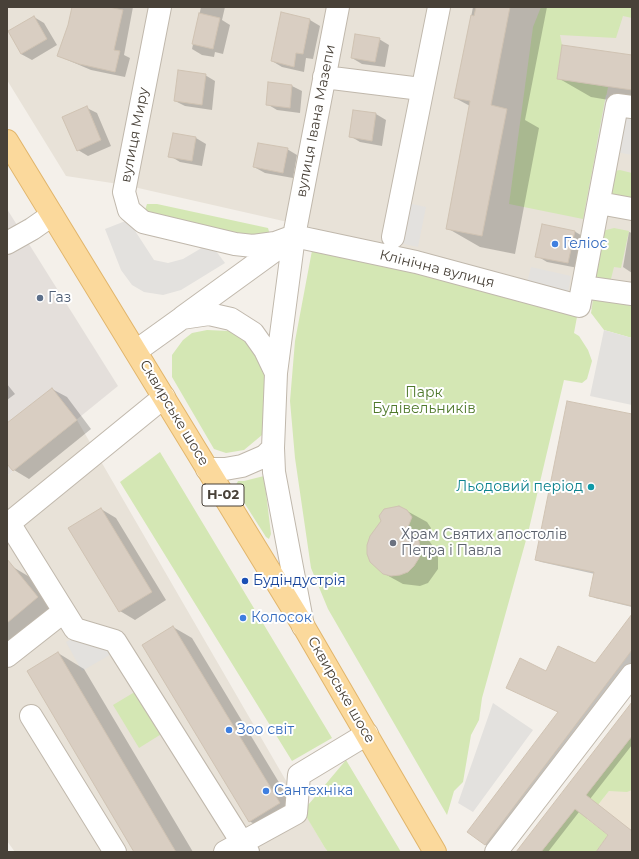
<!DOCTYPE html>
<html>
<head>
<meta charset="utf-8">
<style>
  body { margin:0 }
  #map { position:relative; width:639px; height:859px; overflow:hidden; background:#f4f0ea; font-family:Montserrat,sans-serif }
  canvas { display:block }
  .frame { position:absolute; inset:0; border:8px solid #484138; pointer-events:none }
</style>
</head>
<body>
<div id="map">
<canvas width="639" height="859"></canvas>
<div class="frame"></div>
</div>
<script>
const ctx = document.querySelector('canvas').getContext('2d');
ctx.lineJoin = 'round';
function fillPath(path, color) {
  ctx.fillStyle = color;
  ctx.fill(path, 'evenodd');
}
function toPath(rows) {
  const path = new Path2D();
  for (const r of rows) {
    path.moveTo(r[0], r[1]);
    for (let i = 2; i < r.length; i += 2) path.lineTo(r[i], r[i + 1]);
  }
  return path;
}
function trace(path, color, width, dash) {
  ctx.strokeStyle = color;
  ctx.lineWidth = width;
  ctx.lineCap = dash ? 'butt' : 'round';
  ctx.setLineDash(dash || []);
  ctx.stroke(path);
}
function drawText(font, color, halo, rows, align = 'center') {
  ctx.font = font + ' Montserrat,sans-serif';
  ctx.lineWidth = 4;
  ctx.setLineDash([]);
  ctx.textBaseline = 'middle';
  ctx.strokeStyle = halo;
  ctx.fillStyle = color;
  for (const [text, x, y, turn = 0] of rows) {
    ctx.save();
    ctx.translate(x, y);
    ctx.rotate((+turn || 0) * Math.PI / 180);
    ctx.textAlign = isNaN(turn) ? turn : align;
    if (halo) ctx.strokeText(text, 0, 0);
    ctx.fillText(text, 0, 0);
    ctx.restore();
  }
}
fillPath(toPath([
  [7,7,632,7,632,319,314,240,314,228,125,185,66,176,7,80],
  [77,420,325,848,328,852,15,852,7,841,7,476]
]), '#e8e2d8');
fillPath(toPath([
  [7,209,118,386,7,476]
]), '#e4dfdb');
fillPath(toPath([
  [632,761,632,831,598,805]
]), '#ede4d4');
fillPath(toPath([
  [541,7,632,7,632,18,623,16,616,38,560,35,562,45,557,79,608,87,583,219,509,204,533,27],
  [620,170,632,173,632,202,613,198,607,190,610,172],
  [147,204,157,204,268,228,270,235,266,240,149,217,145,210],
  [614,228,629,231,621,268,614,267,609,287,594,283,602,231],
  [314,240,579,306,574,333,579,336,588,350,592,361,587,379,582,383,564,380,528,533,482,698,479,720,471,735,463,782,454,791,447,815,328,609,311,568,295,458,290,401,295,341],
  [594,294,632,302,632,338,604,330,591,313],
  [207,330,229,331,247,342,258,357,266,377,267,423,262,435,244,450,226,453,214,449,172,377,172,355,183,340,192,333],
  [160,452,332,738,292,761,120,482],
  [264,476,271,534,269,539,266,537,238,493,236,485,238,481,244,481],
  [138,690,163,733,139,748,113,705],
  [632,736,632,790,627,792,609,791,587,819,608,835,596,852,541,852],
  [346,760,401,852,328,852,325,848,303,811]
]), '#d4e7b4');
fillPath(toPath([
  [606,95,632,98,632,155,596,148],
  [394,200,426,207,418,247,385,240],
  [128,220,154,260,168,263,183,259,210,243,225,263,181,290,163,295,144,292,132,285,121,270,105,229],
  [531,267,571,276,566,302,525,291],
  [604,330,632,338,632,405,590,396],
  [77,636,113,653,82,671,66,642],
  [493,703,533,730,473,812,458,803]
]), '#e3e1de');
fillPath(toPath([
  [73,7,133,7,124,55,130,58,125,77,91,70,58,56,69,26],
  [201,7,225,7,222,20,230,25,223,54,215,52,214,57,202,55,192,49],
  [473,7,547,7,525,120,539,128,515,254,480,247,447,228,470,106,455,98],
  [282,14,310,20,320,26,313,59,306,58,304,72,282,67,272,61],
  [34,17,44,23,57,45,32,60,21,54],
  [379,39,389,45,385,67,362,64,352,58],
  [632,56,632,104,591,97,558,78],
  [205,75,215,81,212,110,185,106,175,101],
  [292,86,302,91,300,113,277,110,267,104],
  [87,108,97,113,111,146,88,156,78,150],
  [354,111,376,114,386,120,382,146,360,142,350,136],
  [173,134,196,138,206,144,202,166,180,162,170,156],
  [287,149,297,155,293,178,265,173,254,167],
  [574,231,584,237,578,268,547,262,537,256],
  [629,232,632,233,632,273,623,267],
  [7,384,15,394,7,400],
  [52,389,67,397,91,429,29,479,14,470,7,462,7,425],
  [632,415,632,607,595,598,590,595,595,574,541,562,536,560],
  [101,509,116,518,166,600,135,620,120,611],
  [407,511,427,522,431,528,427,538,438,553,438,569,428,583,420,586,403,584,383,573],
  [13,567,33,579,57,609,7,650,7,573],
  [632,615,632,662,492,848,485,845,559,712,547,672,595,664],
  [173,627,192,638,298,814,269,832,249,821],
  [58,653,84,669,193,852,135,852],
  [632,704,632,745,590,799,632,831,632,852,597,852,610,835,579,812,548,852,517,852]
]), '#0003');
const building = toPath([
  [72,7,109,7,123,10,114,50,120,51,115,72,79,64,57,56,68,25,72,7],
  [476,7,510,7,491,105,507,109,482,236,446,229,470,101,454,98,471,15,474,16,476,7],
  [281,12,310,19,303,54,296,53,294,67,271,61,281,12],
  [199,13,220,18,213,49,192,44,199,13],
  [34,16,47,39,21,54,8,31,34,16],
  [355,34,380,38,375,62,351,58,355,34],
  [562,45,632,55,632,90,557,79,562,45],
  [178,70,206,74,202,105,174,101,178,70],
  [268,82,292,85,290,108,266,105,268,82],
  [87,106,101,140,77,151,62,117,87,106],
  [353,110,376,113,372,141,349,137,353,110],
  [173,133,196,137,192,161,168,157,173,133],
  [258,143,288,148,283,173,253,167,258,143],
  [542,224,575,231,568,263,535,257,542,224],
  [52,388,77,420,13,471,7,464,7,423,52,388],
  [567,401,632,414,632,606,589,596,594,572,535,560,567,401],
  [399,506,407,510,412,517,408,527,419,541,420,549,419,558,414,566,408,572,400,575,391,576,383,574,370,562,367,554,367,545,370,536,381,521,379,516,384,509,399,506],
  [101,508,152,592,119,612,68,528,101,508],
  [7,559,38,597,7,623,7,559],
  [632,614,632,650,485,845,467,832,558,712,506,688,520,658,546,671,558,646,595,663,632,614],
  [173,626,280,803,249,822,142,645,173,626],
  [58,652,176,852,134,852,27,671,58,652],
  [632,702,632,736,586,795,632,831,632,852,596,852,608,835,575,809,541,852,516,852,632,702]
]);
fillPath(building, '#d9cec2');
trace(building, '#d0c3b3', 1);
const minor = toPath([
  [160,7,124,192,129,210,143,222,235,244,253,246,275,243,294,236],
  [324,77,421,89],
  [599,203,632,209],
  [294,236,416,262,579,306,617,105,632,107],
  [393,237,439,7],
  [7,243,32,229,52,215],
  [583,287,632,294],
  [183,317,285,243],
  [136,351,182,318,209,314,231,319,253,333,265,350,276,373],
  [207,469,225,469,242,466,265,456,273,448],
  [9,523,75,629,115,641,248,852],
  [7,525,164,397],
  [303,626,274,472,273,448,276,373,294,236,338,7],
  [7,656,63,612],
  [31,716,115,852],
  [225,852,296,813,299,775,367,734],
  [496,852,632,675]
]);
const major = toPath([
  [7,141,304,627,435,852]
]);
trace(minor, '#c0b8ac', 24);
trace(major, '#e1b56b', 24);
trace(minor, '#fff', 22);
trace(major, '#fbd99c', 22);
for (const [x, y, r, color] of [
  [555,244,4,"#3f7fe0"],
  [40,298,4,"#5c6f8a"],
  [591,487,4,"#0f9aa8"],
  [393,543,4,"#6b7280"],
  [245,581,4,"#1a4fb4"],
  [243,618,4,"#3f7fe0"],
  [229,730,4,"#3f7fe0"],
  [266,791,4,"#3f7fe0"]
]) {
  const dot = new Path2D();
  dot.arc(x, y, r, 0, 2 * Math.PI);
  ctx.fillStyle = color;
  ctx.fill(dot);
  trace(dot, '#fff', 1.5);
}
for (const [x, y, w] of [
  [223,495,42]
]) {
  const box = new Path2D();
  box.roundRect(x - w / 2, y - 11, w, 22, 3);
  ctx.fillStyle = '#fff';
  ctx.fill(box);
  trace(box, '#484138', 1);
}
drawText('bold 13px', '#484138', null, [
  ["Н-02",223,495]
]);
drawText('14px', '#484138', '#fff', [
  ["вулиця Івана Мазепи",316,121,-79],
  ["вулиця Миру",135,135,-79],
  ["Клінічна вулиця",437,269,14],
  ["Сквирське шосе",174,413,59],
  ["Сквирське шосе",341,690,60]
]);
drawText('14px', '#366cbe', '#fff', [
  ["Геліос",563,244],
  ["Колосок",251,618],
  ["Зоо світ",237,730],
  ["Сантехніка",274,791]
], 'left');
drawText('14px', '#4e5e75', '#fff', [
  ["Газ",48,298]
], 'left');
drawText('14px', '#4f792c', '#fff', [
  ["Парк",424,393],
  ["Будівельників",424,409]
]);
drawText('14px', '#0d838f', '#fff', [
  ["Льодовий період",583,487]
], 'right');
drawText('14px', '#5b616d', '#fff', [
  ["Храм Святих апостолів",401,535],
  ["Петра і Павла",401,551]
], 'left');
drawText('14px', '#164399', '#fff', [
  ["Будіндустрія",253,581]
], 'left');
</script>
</body>
</html>
